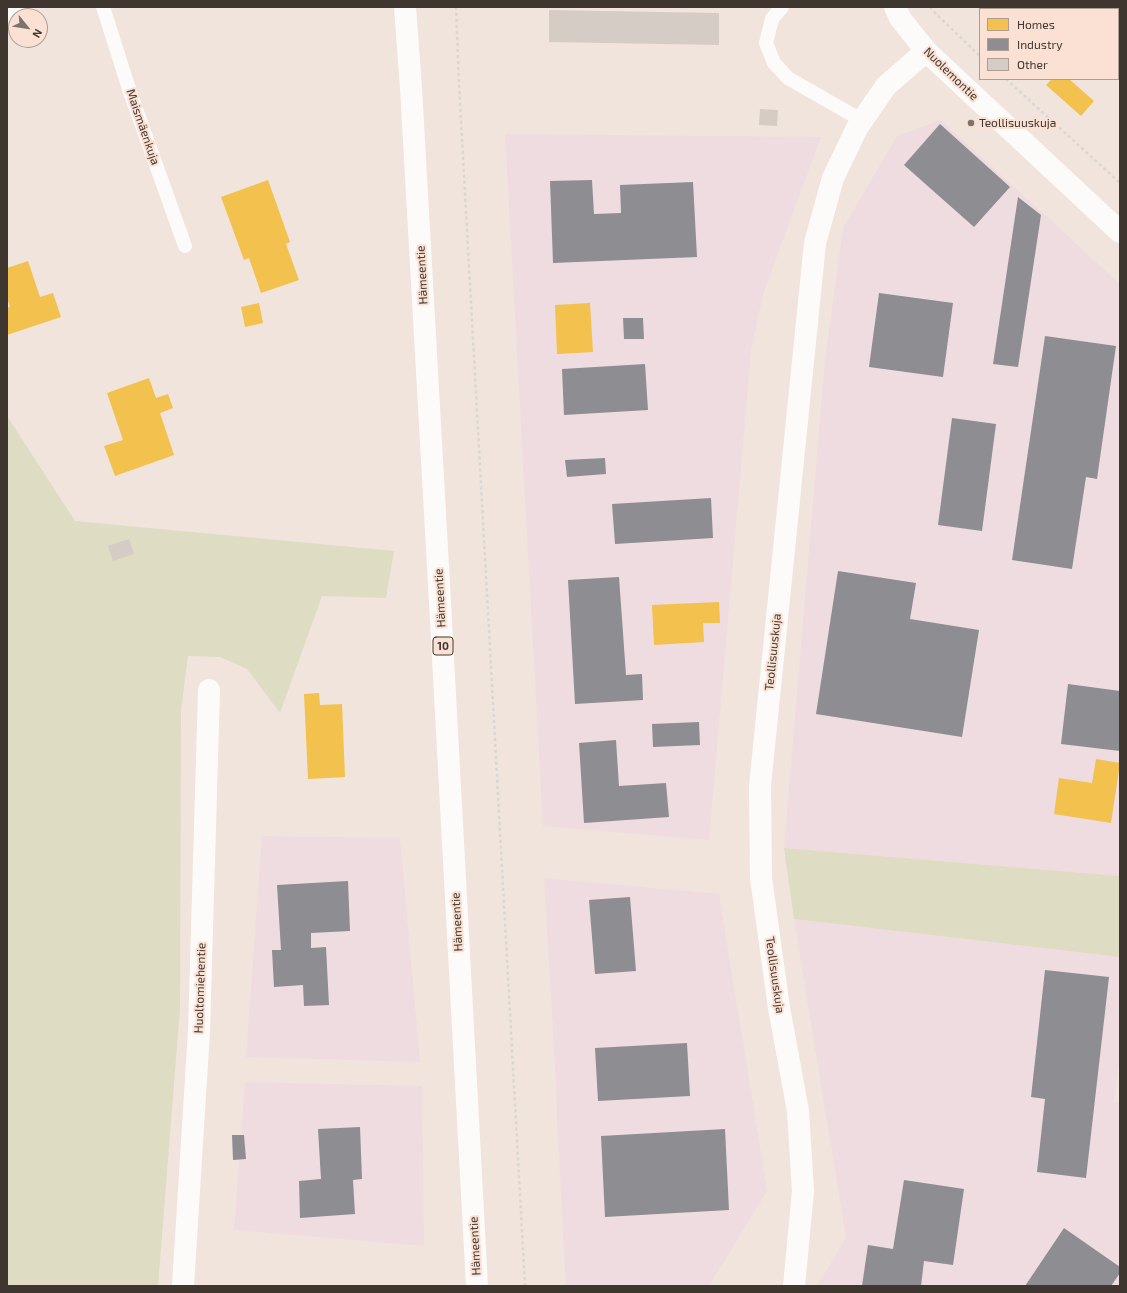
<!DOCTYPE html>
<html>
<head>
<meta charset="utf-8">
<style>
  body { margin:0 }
  #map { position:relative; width:1127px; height:1293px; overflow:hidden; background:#f1e4dc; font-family:"Exo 2",sans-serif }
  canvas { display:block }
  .frame { position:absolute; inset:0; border:8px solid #3f3630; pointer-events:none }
  .legend { position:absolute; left:979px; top:8px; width:140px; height:72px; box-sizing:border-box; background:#fae1d3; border:1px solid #af9d92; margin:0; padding:5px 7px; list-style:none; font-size:12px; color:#3f3630 }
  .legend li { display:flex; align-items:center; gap:8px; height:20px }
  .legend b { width:20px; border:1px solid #af9d92 }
  .north { position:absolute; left:8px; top:8px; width:40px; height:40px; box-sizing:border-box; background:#fae1d3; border:1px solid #af9d92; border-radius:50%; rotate:120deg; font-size:11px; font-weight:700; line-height:16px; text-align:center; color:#3f3630 }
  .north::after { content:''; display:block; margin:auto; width:14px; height:18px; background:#7d736c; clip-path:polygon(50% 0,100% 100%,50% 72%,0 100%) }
</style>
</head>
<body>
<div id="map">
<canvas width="1127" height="1293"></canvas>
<div class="frame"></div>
<ul class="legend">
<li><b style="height:11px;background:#f2c14e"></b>Homes</li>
<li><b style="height:11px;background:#8d8d92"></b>Industry</li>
<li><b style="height:11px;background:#d6ccc6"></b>Other</li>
</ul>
<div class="north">N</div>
</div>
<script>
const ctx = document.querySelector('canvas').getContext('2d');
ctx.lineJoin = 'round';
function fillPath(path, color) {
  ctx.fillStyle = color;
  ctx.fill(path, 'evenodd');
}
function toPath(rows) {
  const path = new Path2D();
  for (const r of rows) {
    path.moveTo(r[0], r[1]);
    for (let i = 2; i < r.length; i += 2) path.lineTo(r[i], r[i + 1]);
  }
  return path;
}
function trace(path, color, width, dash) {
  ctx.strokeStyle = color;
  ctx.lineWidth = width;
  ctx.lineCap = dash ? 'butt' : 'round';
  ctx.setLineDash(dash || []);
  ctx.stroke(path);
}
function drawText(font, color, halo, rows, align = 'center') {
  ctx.font = font + ' "Exo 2",sans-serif';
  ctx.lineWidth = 4;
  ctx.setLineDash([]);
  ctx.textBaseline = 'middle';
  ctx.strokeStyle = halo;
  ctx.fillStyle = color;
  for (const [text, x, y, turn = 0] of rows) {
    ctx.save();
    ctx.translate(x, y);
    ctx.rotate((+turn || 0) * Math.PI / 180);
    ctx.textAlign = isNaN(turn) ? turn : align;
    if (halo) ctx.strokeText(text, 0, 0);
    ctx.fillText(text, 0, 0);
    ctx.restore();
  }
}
fillPath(toPath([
  [941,120,1120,284,1120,876,784,848,825,360,843,228,897,136],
  [505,134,821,137,763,294,751,350,709,840,543,826],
  [262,836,400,838,420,1062,246,1057],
  [544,878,719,894,767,1191,709,1286,566,1286,557,1119,556,1083],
  [794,919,1120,957,1120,1055,1114,1102,1120,1103,1120,1286,817,1286,846,1238],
  [245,1082,422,1086,424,1246,234,1230]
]), '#eedce0');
fillPath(toPath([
  [7,416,75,521,394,551,386,598,322,596,280,713,247,669,220,657,188,656,181,710,180,1009,158,1286,7,1286],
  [784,848,1120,876,1120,957,794,919]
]), '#dedcc3');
fillPath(toPath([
  [1028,7,1072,7,1072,9,1027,9],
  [1052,79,1069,79,1094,101,1081,116,1046,85],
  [268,180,290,242,286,244,299,280,261,293,249,258,244,260,221,197],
  [28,261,40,297,53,293,61,317,7,335,7,308,10,307,7,298,7,268],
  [259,303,263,323,245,327,241,307],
  [590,303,593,352,557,354,555,305],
  [149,378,156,398,168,394,173,408,160,413,174,455,115,476,104,446,123,440,107,393],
  [719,602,720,623,703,623,704,642,654,645,652,605],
  [319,693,320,705,342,704,345,777,308,779,304,694],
  [1096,759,1120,763,1111,823,1054,814,1059,778,1092,783]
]), '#f2c14e');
fillPath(toPath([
  [940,124,1010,187,974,227,904,165],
  [592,180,594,214,621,213,620,185,693,182,697,257,553,263,550,181],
  [1018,197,1041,215,1018,367,993,364],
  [879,293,953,303,943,377,869,367],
  [623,318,643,318,644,339,624,339],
  [1045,336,1116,346,1097,479,1086,477,1072,569,1012,560],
  [645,364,648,410,564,415,562,369],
  [952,418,996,424,982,531,938,525],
  [605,458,606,474,567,477,565,460],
  [711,498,713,538,615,544,612,504],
  [838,571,916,583,910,619,979,630,962,737,816,714],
  [619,577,626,675,642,674,643,700,575,704,568,580],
  [1068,684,1120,691,1120,751,1061,744],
  [699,722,700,745,653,747,652,724],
  [616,740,619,786,666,783,669,817,584,823,579,743],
  [348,881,350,931,311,933,311,948,326,947,329,1005,304,1006,303,985,274,987,272,950,281,950,277,885],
  [630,897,636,971,595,974,589,900],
  [1045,970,1109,977,1086,1178,1037,1172,1045,1099,1031,1097],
  [687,1043,690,1096,598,1101,595,1048],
  [360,1127,362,1179,353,1180,355,1214,300,1218,299,1181,321,1179,318,1129],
  [725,1129,729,1210,605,1217,601,1136],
  [232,1135,244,1135,246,1159,233,1160],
  [904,1180,964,1189,953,1265,924,1261,921,1286,862,1286,868,1245,893,1249],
  [1064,1228,1120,1267,1120,1273,1111,1286,1025,1286]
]), '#8d8d92');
fillPath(toPath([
  [549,10,719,13,719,45,549,42],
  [760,109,778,110,777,126,759,125],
  [129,539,134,554,113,561,108,546]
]), '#d6ccc6');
trace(toPath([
  [456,7,459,84,525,1286],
  [930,7,935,13,980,56],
  [1006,79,1120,183]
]), '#d9d6d4', 2.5, [3, 3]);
trace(toPath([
  [103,7,130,92,185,246],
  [782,7,772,19,766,43,774,63,788,78,863,121]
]), '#fdfbfa', 14);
trace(toPath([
  [7,13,23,7],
  [183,1286,199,1031,209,690],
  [794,1286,803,1191,798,1111,779,1008,761,878,760,786,815,243,833,178,857,128,886,86,926,51]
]), '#fdfbfa', 22);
trace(toPath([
  [895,7,900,18,926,51,1120,232]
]), '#fdfbfa', 22);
trace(toPath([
  [405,7,411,88,439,584,477,1286]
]), '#fdfbfa', 22);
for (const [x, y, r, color] of [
  [971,123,4,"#7d736c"]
]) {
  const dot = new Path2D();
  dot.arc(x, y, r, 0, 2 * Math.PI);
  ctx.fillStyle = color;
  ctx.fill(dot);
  trace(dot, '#fae1d3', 1.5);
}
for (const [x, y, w] of [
  [443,646,20]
]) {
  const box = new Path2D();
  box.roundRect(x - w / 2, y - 9, w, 18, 3);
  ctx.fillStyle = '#fae1d3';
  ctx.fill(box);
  trace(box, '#3f3630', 1);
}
drawText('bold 11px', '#3f3630', null, [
  ["10",443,646]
]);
drawText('12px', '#3f3630', '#fae1d3', [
  ["Nuolemontie",951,74,44],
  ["Maismäenkuja",143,127,71],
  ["Hämeentie",422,275,-93],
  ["Hämeentie",440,598,-93],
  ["Teollisuuskuja",773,652,-84],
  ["Hämeentie",457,922,-93],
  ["Teollisuuskuja",775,975,82],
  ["Huoltomiehentie",200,988,-88],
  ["Hämeentie",475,1246,-93]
]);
drawText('12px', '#3f3630', '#fae1d3', [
  ["Teollisuuskuja",979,123]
], 'left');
</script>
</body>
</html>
